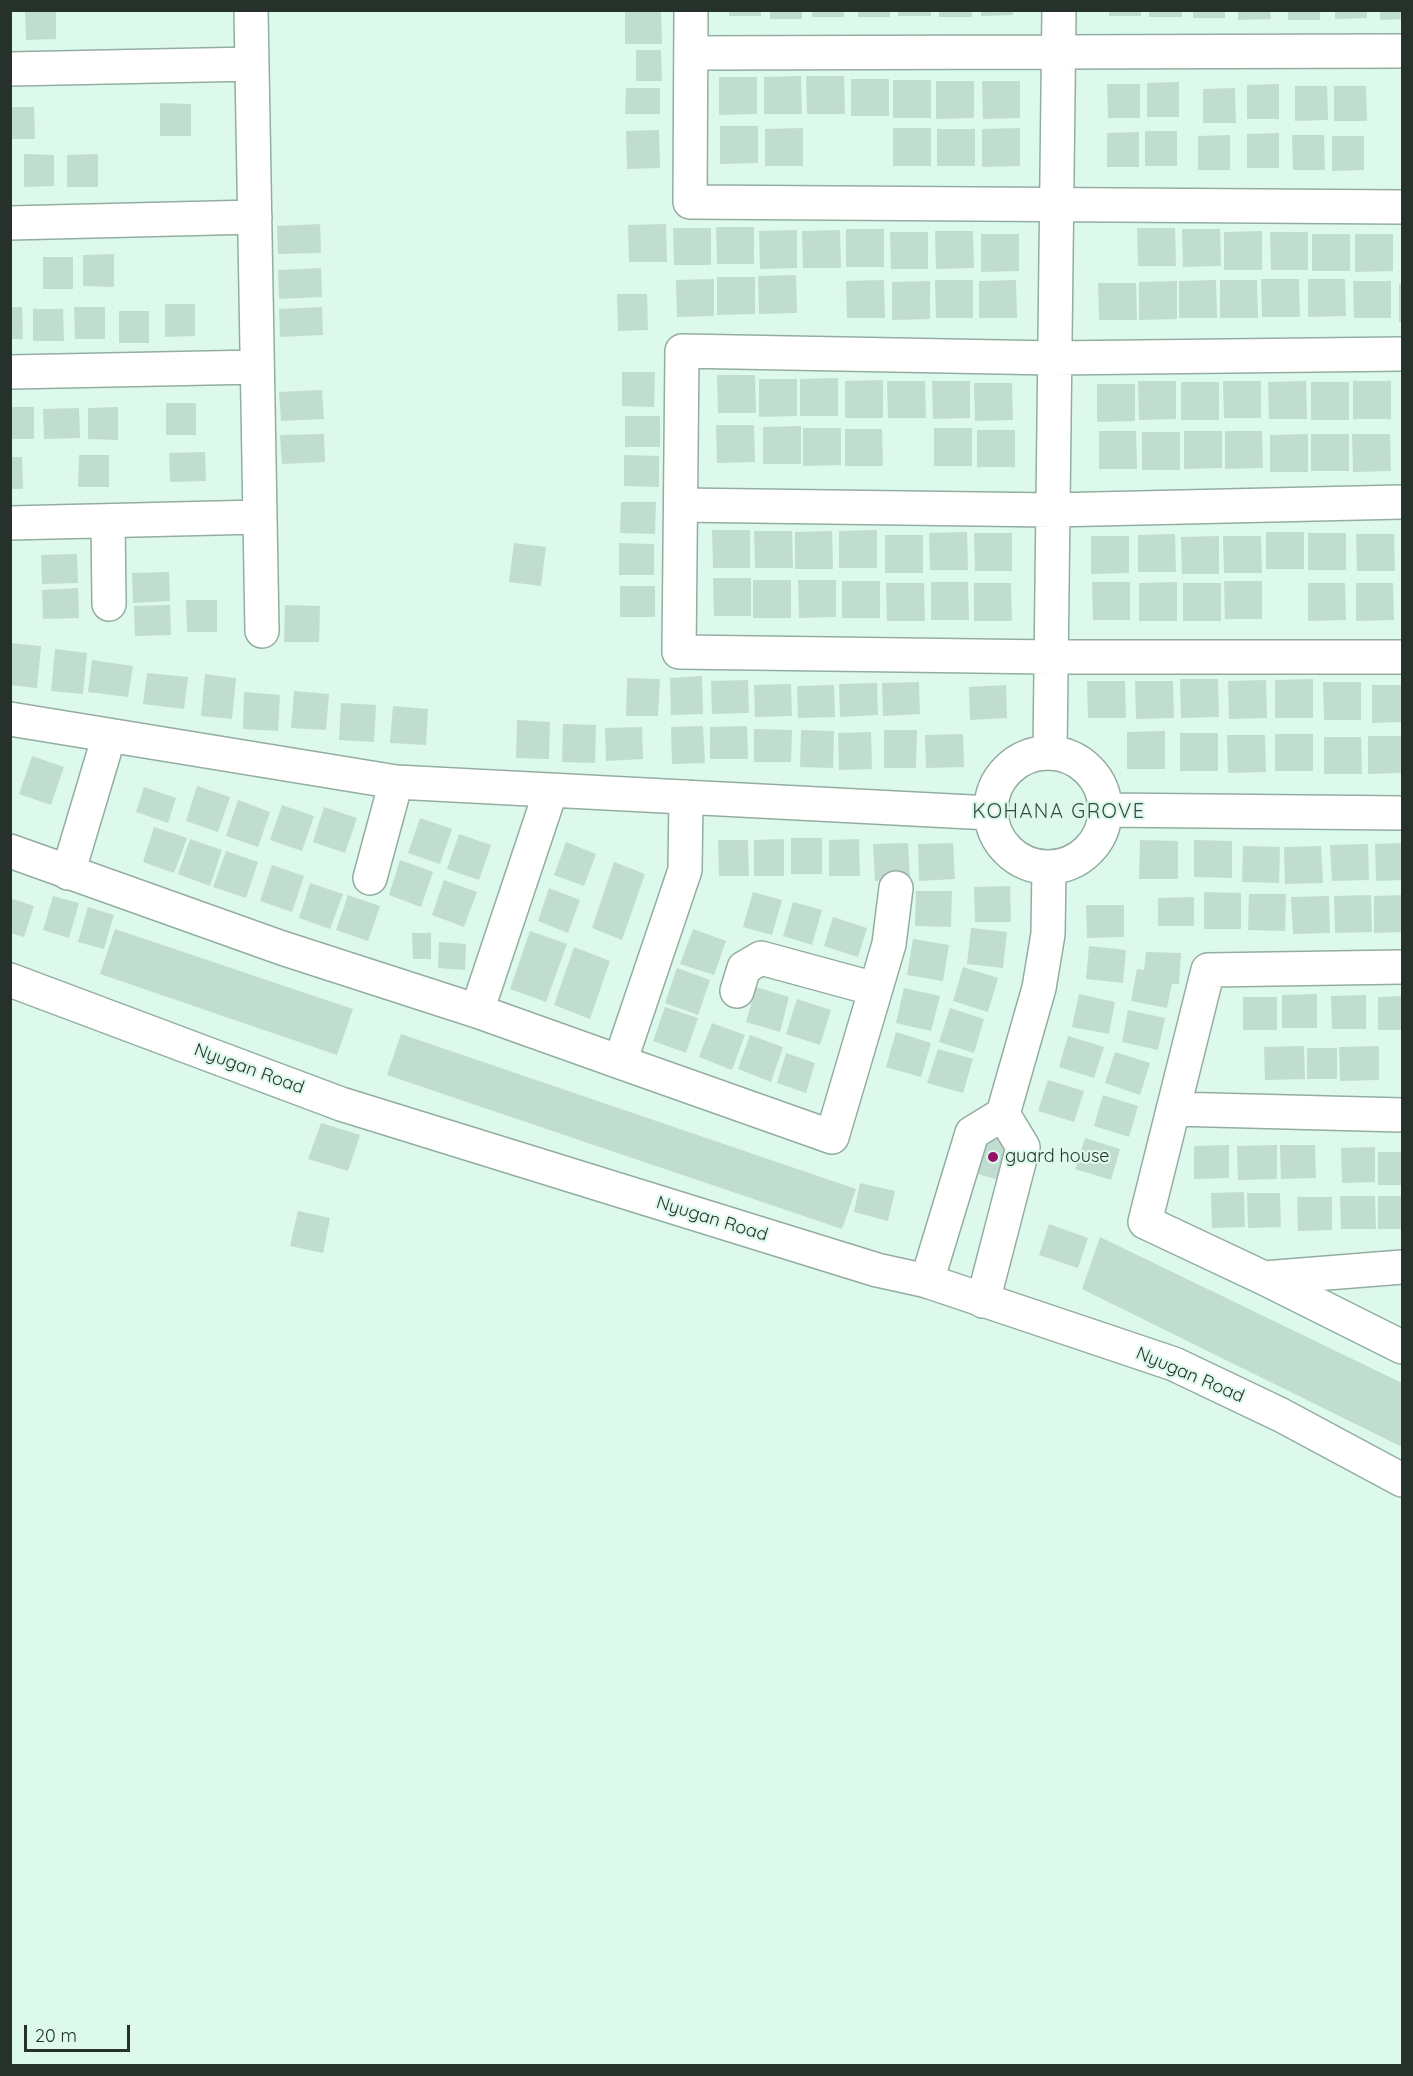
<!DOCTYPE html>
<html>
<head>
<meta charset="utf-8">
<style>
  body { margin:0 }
  #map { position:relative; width:1413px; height:2076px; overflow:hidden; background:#ddf9ec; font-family:Quicksand,sans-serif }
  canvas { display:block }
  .frame { position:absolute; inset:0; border:12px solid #26312c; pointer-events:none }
  .scale { position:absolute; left:24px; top:2025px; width:106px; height:27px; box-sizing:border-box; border:3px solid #26312c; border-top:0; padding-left:8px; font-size:18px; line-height:21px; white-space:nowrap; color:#26312c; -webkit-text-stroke:4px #ddf9ec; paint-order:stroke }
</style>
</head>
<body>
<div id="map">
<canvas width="1413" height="2076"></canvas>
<div class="frame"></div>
<div class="scale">20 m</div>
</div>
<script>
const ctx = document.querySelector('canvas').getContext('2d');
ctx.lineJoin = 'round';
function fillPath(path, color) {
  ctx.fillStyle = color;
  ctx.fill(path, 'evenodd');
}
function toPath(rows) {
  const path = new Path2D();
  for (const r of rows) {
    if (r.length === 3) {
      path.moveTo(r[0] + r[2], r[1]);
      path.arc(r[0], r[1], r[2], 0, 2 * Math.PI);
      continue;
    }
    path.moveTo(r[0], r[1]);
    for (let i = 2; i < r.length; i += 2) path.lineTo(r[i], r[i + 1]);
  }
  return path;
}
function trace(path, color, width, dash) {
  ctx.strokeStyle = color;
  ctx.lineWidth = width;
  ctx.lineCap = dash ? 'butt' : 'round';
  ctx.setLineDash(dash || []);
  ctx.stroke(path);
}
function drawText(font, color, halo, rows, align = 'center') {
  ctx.font = font + ' Quicksand,sans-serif';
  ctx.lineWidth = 4.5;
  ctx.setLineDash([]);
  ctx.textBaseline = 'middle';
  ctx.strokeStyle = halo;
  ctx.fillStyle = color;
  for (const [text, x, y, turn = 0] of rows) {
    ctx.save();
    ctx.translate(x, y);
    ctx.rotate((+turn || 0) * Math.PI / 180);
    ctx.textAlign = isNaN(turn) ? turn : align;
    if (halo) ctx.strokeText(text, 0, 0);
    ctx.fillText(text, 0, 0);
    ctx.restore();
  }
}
fillPath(toPath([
  [25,10,56,10,56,39,26,40],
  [625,10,661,10,662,44,625,44],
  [729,10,761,10,761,16,729,16],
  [770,10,802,10,802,19,770,19],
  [812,10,844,10,844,17,812,17],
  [858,10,890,10,890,17,858,17],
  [898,10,931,10,931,16,898,16],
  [939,10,972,10,972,17,939,17],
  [981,10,1013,10,1013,15,981,16],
  [1109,10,1141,10,1141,16,1109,16],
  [1149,10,1182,10,1182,17,1149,17],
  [1193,10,1225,10,1225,18,1193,18],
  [1238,10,1270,10,1271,19,1238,20],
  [1288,10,1320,10,1320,20,1288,20],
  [1335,10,1367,10,1367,18,1335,19],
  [1380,10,1402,10,1402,19,1380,20],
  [636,50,661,50,662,81,636,81],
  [801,76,802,114,764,114,764,77],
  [806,76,844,76,845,114,807,114],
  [719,77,757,77,757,114,719,115],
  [851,79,889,79,889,116,851,116],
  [893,80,931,80,931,118,893,118],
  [936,81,974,81,974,118,936,119],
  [982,81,1020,81,1020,118,983,119],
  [1179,82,1179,117,1147,117,1147,83],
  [1107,84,1140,84,1140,118,1108,118],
  [1279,84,1279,119,1247,119,1247,85],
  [1295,86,1327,86,1328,120,1295,121],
  [1334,86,1366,86,1367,121,1334,121],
  [626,88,660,88,660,114,625,114],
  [1235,88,1236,123,1203,123,1203,89],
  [160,103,191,104,191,136,160,136],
  [10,107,34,107,35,139,10,139],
  [720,126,758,126,758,163,720,164],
  [803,128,803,166,765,166,765,129],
  [893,128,931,128,931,166,893,166],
  [1020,128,1020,166,982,167,982,129],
  [937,129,975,129,975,166,937,166],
  [659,130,660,168,627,169,626,131],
  [1145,131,1177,131,1177,166,1145,166],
  [1139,132,1139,167,1107,167,1107,133],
  [1279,133,1279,168,1247,168,1247,134],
  [1230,135,1230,170,1198,170,1198,136],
  [1292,135,1324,135,1325,170,1293,170],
  [1332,136,1364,136,1364,170,1332,171],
  [24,154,54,155,54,186,24,187],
  [98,154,98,187,67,187,67,155],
  [320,224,321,253,278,254,277,226],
  [666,224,667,262,629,262,628,225],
  [716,227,754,227,754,264,717,264],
  [673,228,711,228,711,265,674,265],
  [1137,228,1175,228,1176,266,1138,266],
  [846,229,884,229,884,267,846,267],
  [1182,229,1220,229,1221,266,1183,267],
  [797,230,797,268,760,269,759,231],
  [840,230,841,268,803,268,802,231],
  [935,231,973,231,974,268,936,269],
  [1262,231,1262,270,1224,270,1224,232],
  [890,232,928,232,928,269,891,269],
  [1270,232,1308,232,1308,270,1271,270],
  [981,234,1019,234,1019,271,981,272],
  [1312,234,1350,234,1350,271,1312,271],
  [1355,234,1393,234,1393,271,1355,272],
  [114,254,114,287,83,286,83,255],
  [43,257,73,257,73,289,43,289],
  [321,268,322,297,279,299,278,270],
  [796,275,797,313,759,314,758,276],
  [717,277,755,277,755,314,717,315],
  [714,279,714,316,677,317,676,280],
  [1261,279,1299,279,1300,317,1262,317],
  [1308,279,1345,279,1346,316,1308,317],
  [884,280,885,318,847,318,846,281],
  [935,280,973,280,973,318,936,318],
  [1016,280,1017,318,979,318,979,281],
  [1216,280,1217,318,1179,318,1179,281],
  [1220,280,1257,280,1258,318,1220,318],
  [930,281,930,319,892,320,892,282],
  [1177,281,1177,319,1139,320,1139,282],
  [1353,281,1391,281,1391,318,1354,318],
  [1098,283,1136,283,1137,320,1099,320],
  [1399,284,1402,284,1402,322,1399,322],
  [617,294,647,294,648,330,618,331],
  [165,304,195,304,195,336,165,337],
  [10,307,22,307,23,339,10,339],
  [74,307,105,307,105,339,75,339],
  [322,307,323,335,280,337,279,309],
  [33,309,63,309,64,341,33,341],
  [119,311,149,311,149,343,119,343],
  [622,372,655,372,654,407,622,406],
  [717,375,755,375,756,413,718,413],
  [838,378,838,416,800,416,800,379],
  [759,379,797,379,797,416,759,417],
  [883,380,883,418,845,418,845,381],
  [887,381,925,381,926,418,888,418],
  [932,381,970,381,970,418,933,419],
  [1138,381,1176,381,1176,419,1139,420],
  [1223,381,1261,381,1261,418,1224,418],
  [1306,381,1307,419,1269,419,1268,382],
  [1353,381,1391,381,1391,419,1353,419],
  [1181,382,1219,382,1219,420,1181,420],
  [1311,382,1349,382,1349,420,1311,420],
  [974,383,1012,383,1013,420,975,421],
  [1097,384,1135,384,1135,421,1097,422],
  [322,390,324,419,281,421,279,392],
  [166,403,196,403,196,435,166,435],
  [10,407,34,407,34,439,10,439],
  [118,407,118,440,88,439,88,408],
  [79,408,80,438,44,439,43,409],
  [625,416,660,416,660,447,625,447],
  [716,425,754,425,755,462,717,463],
  [801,426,801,464,763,464,763,427],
  [803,428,841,428,841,465,803,466],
  [934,428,972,428,972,466,934,466],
  [845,429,882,429,883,466,845,466],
  [977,430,1015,430,1015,467,977,467],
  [1099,431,1136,431,1137,469,1099,469],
  [1184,431,1222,431,1222,468,1184,469],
  [1225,431,1262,431,1263,468,1225,469],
  [1142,432,1180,432,1180,470,1142,470],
  [324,434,325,462,282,464,280,435],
  [1308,434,1308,472,1270,472,1270,435],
  [1311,434,1349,434,1349,471,1311,471],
  [1352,434,1390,434,1391,471,1353,472],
  [205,452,206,481,170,482,169,453],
  [79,455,109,455,109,487,78,487],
  [624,455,659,456,659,487,624,486],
  [10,457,22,457,23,489,10,489],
  [621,502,656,502,655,534,620,533],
  [712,530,750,530,750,568,713,568],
  [877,530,877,568,839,568,839,531],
  [754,531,792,531,793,568,755,568],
  [832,531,833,569,795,569,795,532],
  [967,532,968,570,930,570,929,533],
  [1266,532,1304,532,1304,569,1266,569],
  [974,533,1012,533,1012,571,975,571],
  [1308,533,1346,533,1346,570,1308,570],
  [1175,534,1176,572,1138,572,1138,535],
  [1356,534,1394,534,1395,571,1357,571],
  [885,535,923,535,923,573,885,573],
  [1091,536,1129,536,1129,573,1091,574],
  [1219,536,1219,574,1182,574,1181,537],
  [1223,536,1261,536,1262,573,1224,573],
  [514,543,546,547,541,586,509,582],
  [619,543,654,544,654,575,619,575],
  [77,554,78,583,42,584,41,555],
  [169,572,170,601,133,603,132,573],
  [713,578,751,578,751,616,714,616],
  [753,580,791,580,791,618,753,618],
  [798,580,836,580,836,617,799,618],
  [842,581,880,581,880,618,842,618],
  [1224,581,1262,581,1262,619,1225,619],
  [931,582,968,582,969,620,931,620],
  [1092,582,1130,582,1130,620,1093,620],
  [1177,582,1177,621,1139,621,1139,583],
  [886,583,924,583,925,621,887,621],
  [974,583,1011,583,1012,621,974,621],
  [1183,583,1221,583,1221,621,1183,621],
  [1308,583,1345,583,1346,620,1308,621],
  [1356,583,1393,583,1394,620,1356,621],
  [620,586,655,586,655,617,620,617],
  [78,588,79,618,43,619,42,590],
  [186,600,217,600,217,632,187,632],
  [170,605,171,635,135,636,134,606],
  [285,605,320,606,319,642,284,642],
  [10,643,41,646,37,688,10,685],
  [55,649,87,653,83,694,51,691],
  [92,660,133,666,128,697,88,692],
  [147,673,188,677,184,709,143,704],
  [205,674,236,678,232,719,201,716],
  [702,676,703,714,671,715,670,678],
  [627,678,660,679,658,716,626,716],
  [1180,679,1218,679,1219,717,1181,718],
  [1313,679,1313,718,1275,718,1275,680],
  [748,680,749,713,712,714,711,681],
  [1266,680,1267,718,1229,719,1228,681],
  [1087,681,1125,681,1126,718,1088,718],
  [1135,681,1173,681,1174,718,1136,719],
  [919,682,920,714,883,716,882,683],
  [1323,682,1361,682,1361,720,1324,720],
  [877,683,878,715,840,717,839,684],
  [791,684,792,716,755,717,754,685],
  [834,685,835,717,798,718,797,686],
  [1006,685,1007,718,970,720,969,687],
  [1372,685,1402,685,1402,722,1372,723],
  [294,691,329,694,326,730,291,728],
  [244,692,280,695,278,731,243,729],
  [341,703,376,705,374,742,339,740],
  [393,706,428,709,426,745,390,743],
  [517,720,550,722,549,759,516,758],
  [563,724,596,725,595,763,562,762],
  [703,726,705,763,672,764,671,727],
  [747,726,748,759,710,759,710,727],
  [642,727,643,759,606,761,605,728],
  [754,729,792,730,791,762,754,762],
  [801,730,834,731,833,768,800,767],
  [884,730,917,730,916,768,884,768],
  [1165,731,1165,769,1127,769,1127,732],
  [871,732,872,769,839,770,838,733],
  [1180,733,1218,733,1218,771,1180,771],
  [963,734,964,767,926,768,925,735],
  [1275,734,1313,734,1313,771,1275,771],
  [1227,735,1265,735,1266,772,1228,773],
  [1368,736,1402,736,1402,773,1368,774],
  [1324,737,1361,737,1362,774,1324,774],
  [32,756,64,767,51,805,19,794],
  [197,786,230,797,218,832,186,821],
  [144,787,176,798,168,823,136,812],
  [238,800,270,812,258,847,226,836],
  [282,805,314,816,302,851,270,840],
  [324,807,357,818,345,853,313,842],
  [420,818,452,829,440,864,408,853],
  [154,827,187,838,174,873,143,862],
  [459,834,491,845,479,880,447,869],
  [791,838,822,838,822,874,791,874],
  [190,839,222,850,210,886,178,874],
  [784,839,784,876,754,876,754,840],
  [859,839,860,876,829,876,829,840],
  [718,840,748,840,749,876,719,876],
  [1140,840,1178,841,1178,879,1139,879],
  [1194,840,1232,841,1232,878,1194,877],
  [566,842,596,854,584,886,554,875],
  [908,843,910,880,875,881,873,844],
  [953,843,955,879,919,881,918,844],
  [1402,843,1402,880,1376,881,1375,844],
  [1368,844,1369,880,1332,881,1330,845],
  [1243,846,1280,847,1279,883,1242,882],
  [1321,846,1323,883,1285,884,1284,847],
  [226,851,258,862,246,898,213,887],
  [400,860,433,872,421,907,389,895],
  [614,862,645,874,622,940,592,928],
  [272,865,304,876,292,912,260,901],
  [444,880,477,892,464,927,432,915],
  [310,883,343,894,330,929,299,918],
  [1010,886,1011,922,975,922,974,887],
  [549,888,580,900,568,933,538,921],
  [916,891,952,891,951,927,915,926],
  [753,892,782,900,772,935,743,927],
  [1204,892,1241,893,1241,929,1204,929],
  [1249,894,1286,894,1285,931,1248,930],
  [348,895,380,906,368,941,336,930],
  [1371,895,1372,932,1335,933,1334,896],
  [1402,895,1402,932,1374,933,1374,896],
  [53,896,79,903,69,938,43,930],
  [1329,896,1330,933,1293,934,1291,897],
  [1194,897,1194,926,1158,926,1158,898],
  [10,898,34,906,24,937,10,933],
  [793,902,822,910,812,945,783,936],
  [1086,905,1124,905,1124,937,1087,938],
  [88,907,114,915,104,949,78,942],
  [833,917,867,928,858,957,824,946],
  [971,928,1007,932,1003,968,967,964],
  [115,929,353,1009,337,1055,100,974],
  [693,929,726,941,714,975,680,964],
  [530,931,567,944,546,1002,510,989],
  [412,933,431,933,431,959,413,959],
  [913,939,949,945,943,981,907,975],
  [439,942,466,944,465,970,438,968],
  [1089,946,1126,950,1123,983,1086,979],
  [574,947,610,961,590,1019,554,1005],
  [1146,952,1181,953,1179,984,1172,984,1167,1008,1131,1001,1137,969,1144,970],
  [963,967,998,978,988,1012,953,1001],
  [677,968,710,980,698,1015,665,1003],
  [756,987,789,997,780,1032,746,1022],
  [904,988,940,996,931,1031,896,1023],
  [1079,994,1115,1002,1109,1034,1072,1027],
  [1317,994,1317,1028,1282,1028,1282,995],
  [1366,995,1366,1029,1332,1029,1331,996],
  [1402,996,1402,1030,1378,1030,1378,997],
  [1243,997,1277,997,1277,1030,1243,1030],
  [797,999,831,1010,820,1045,786,1034],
  [665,1007,698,1018,686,1053,653,1041],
  [950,1008,984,1019,974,1053,939,1042],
  [1128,1010,1165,1018,1158,1050,1122,1042],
  [712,1023,745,1035,732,1070,699,1057],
  [896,1032,931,1043,921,1077,886,1067],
  [401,1034,856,1189,842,1229,387,1075],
  [750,1035,783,1047,771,1082,738,1069],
  [1068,1036,1104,1047,1094,1078,1059,1067],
  [1304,1046,1305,1079,1265,1080,1264,1047],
  [1379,1046,1379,1080,1340,1081,1339,1047],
  [1307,1048,1337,1048,1337,1079,1307,1079],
  [938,1049,973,1059,963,1093,927,1083],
  [1115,1052,1150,1063,1140,1095,1105,1083],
  [786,1053,815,1063,806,1093,777,1083],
  [1048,1080,1084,1091,1074,1122,1038,1111],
  [1103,1095,1138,1106,1129,1137,1094,1126],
  [321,1123,360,1135,348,1171,308,1159],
  [988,1135,1008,1140,998,1180,978,1174],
  [1085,1138,1120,1149,1111,1180,1075,1169],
  [1229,1145,1229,1178,1194,1179,1194,1146],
  [1277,1145,1277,1179,1238,1180,1237,1146],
  [1280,1145,1315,1145,1316,1178,1281,1179],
  [1375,1147,1375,1182,1342,1183,1341,1148],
  [1378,1152,1402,1152,1402,1185,1378,1185],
  [860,1183,895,1191,888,1221,854,1212],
  [1244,1192,1245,1227,1212,1228,1211,1193],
  [1247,1193,1280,1193,1281,1227,1248,1228],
  [1340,1196,1375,1196,1376,1229,1341,1229],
  [1378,1196,1402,1196,1402,1229,1378,1229],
  [1297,1197,1332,1197,1332,1230,1298,1231],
  [298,1211,330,1218,323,1253,290,1246],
  [1049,1224,1088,1238,1078,1268,1039,1255],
  [1100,1237,1402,1383,1402,1447,1082,1289]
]), '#c1ddd0');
const minor = toPath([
  [251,10,262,631],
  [691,10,690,202,1402,207],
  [691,53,1402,51],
  [10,69,252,64],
  [10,223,255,217],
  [1402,354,1054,358,682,351,679,652,1051,657,1402,657],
  [10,372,257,367],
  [681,505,1052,510,1402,502],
  [108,521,109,604],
  [10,523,259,517],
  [10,719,396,782,990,813],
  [1050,752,1059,10],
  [1048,810,57],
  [686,797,685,870,620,1062,832,1137,889,944,896,888],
  [1106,810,1402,813],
  [10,851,282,948,477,1011,551,790],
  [68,873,109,736],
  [370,878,396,782],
  [1402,967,1208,970,1145,1222,1264,1278,1402,1347],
  [737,991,744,968,761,958,875,989],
  [477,1011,620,1062],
  [1173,1109,1402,1115],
  [1264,1278,1402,1267],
  [927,1281,972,1133,1003,1114,1039,988,1048,934,1049,868],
  [983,1301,1023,1147,1003,1114]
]);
const major = toPath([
  [10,980,341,1104,877,1270,927,1281,1174,1364,1281,1415,1402,1480]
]);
trace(minor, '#93aea1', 36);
trace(major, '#93aea1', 36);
trace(minor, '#fff', 33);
trace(major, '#fff', 33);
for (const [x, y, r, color] of [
  [993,1157,6,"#95126b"]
]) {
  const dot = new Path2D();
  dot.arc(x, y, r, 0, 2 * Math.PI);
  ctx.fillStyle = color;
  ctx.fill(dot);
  trace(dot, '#ddf9ec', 2);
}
drawText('18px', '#26312c', '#ddf9ec', [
  ["Nyugan Road",249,1069,20],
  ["Nyugan Road",712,1219,17],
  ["Nyugan Road",1190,1375,23]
]);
drawText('18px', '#26312c', '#ddf9ec', [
  ["guard house",1005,1157]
], 'left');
ctx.letterSpacing = '1.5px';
drawText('20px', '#344c41', '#ddf9ec', [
  ["KOHANA GROVE",1059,812]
]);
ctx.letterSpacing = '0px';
</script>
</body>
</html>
